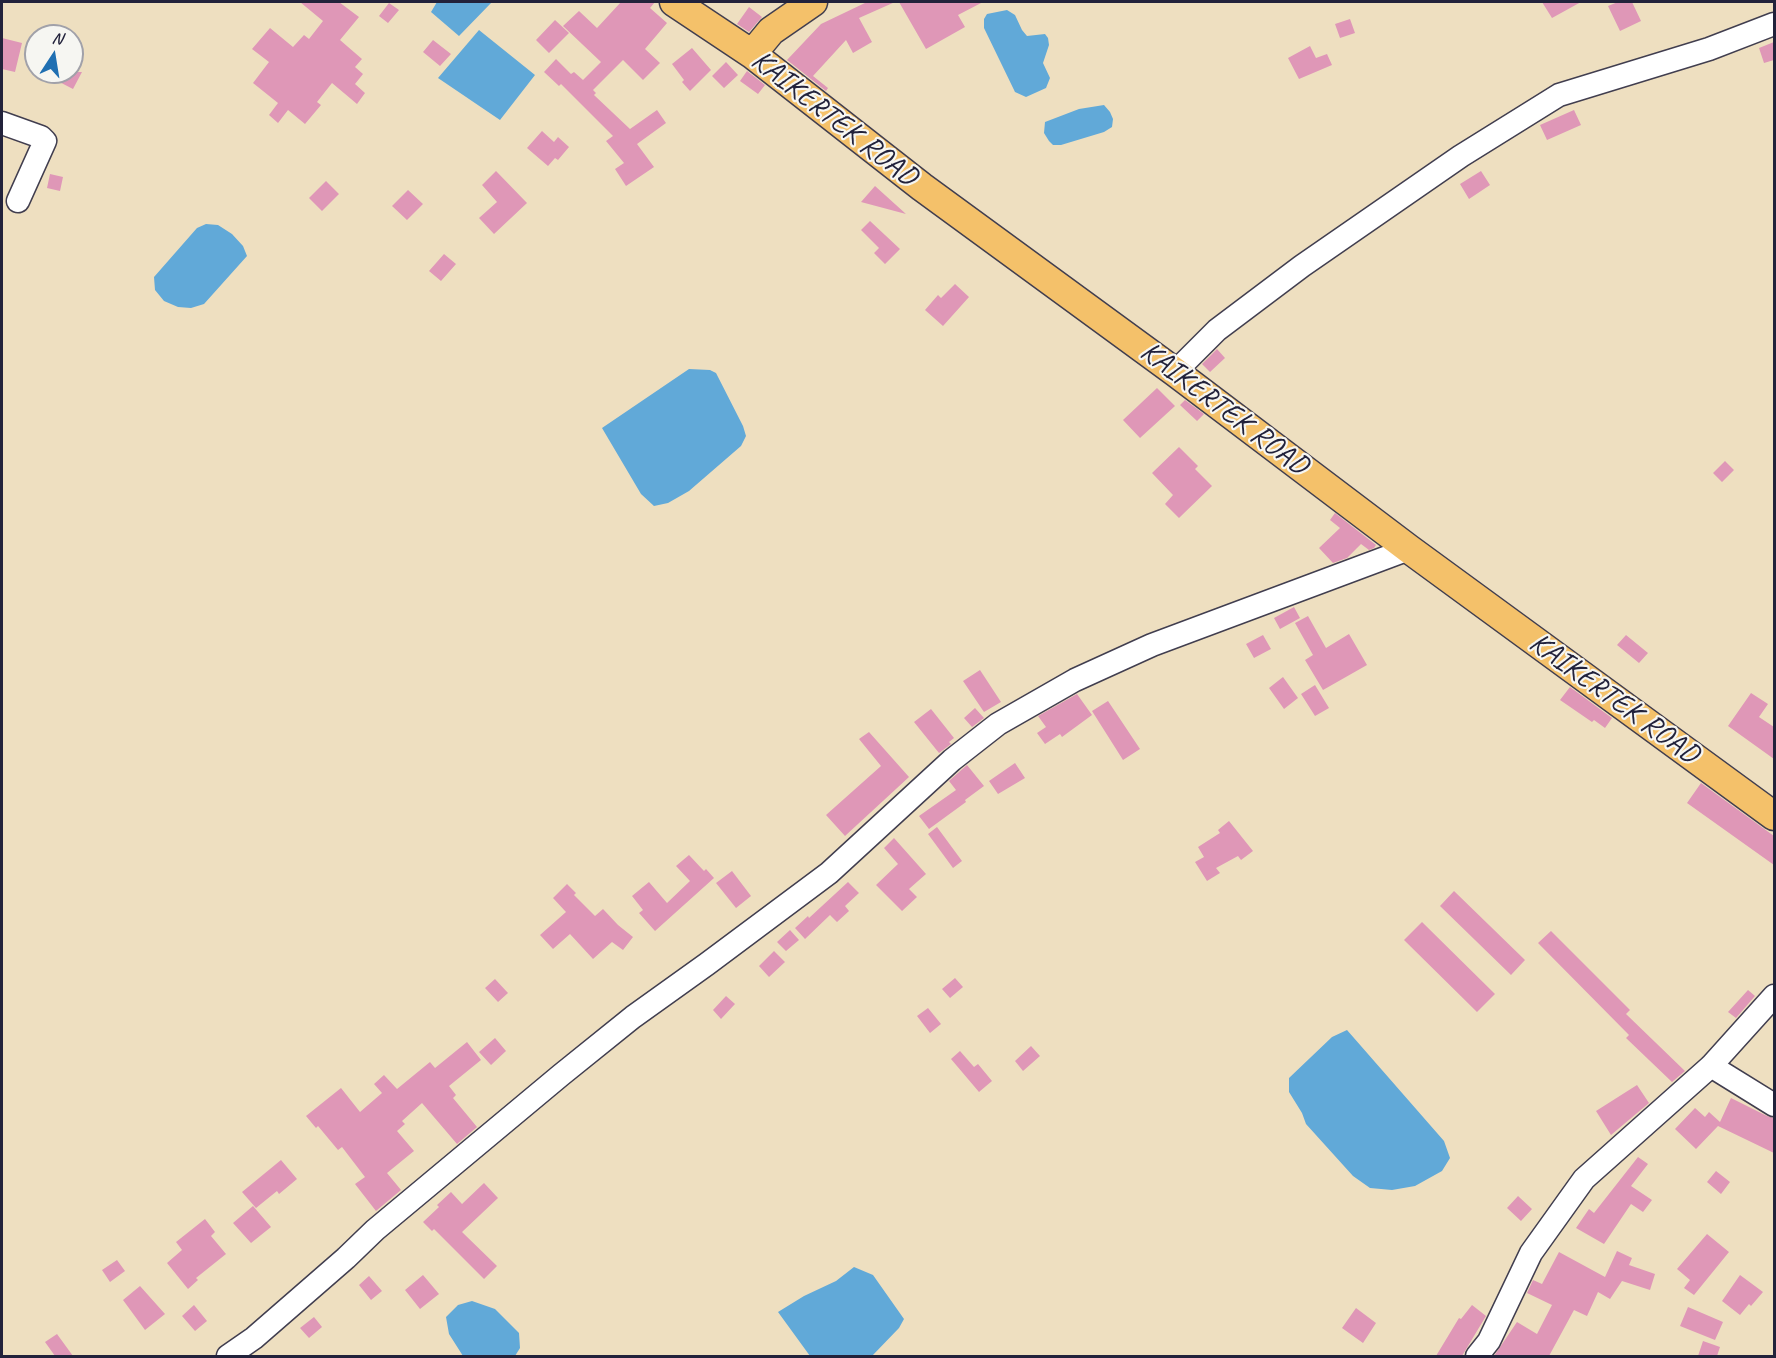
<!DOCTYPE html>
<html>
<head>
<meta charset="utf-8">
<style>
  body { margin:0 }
  #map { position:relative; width:1776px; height:1358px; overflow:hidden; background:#eedfc0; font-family:Caveat,sans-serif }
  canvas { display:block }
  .frame { position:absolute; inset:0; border:3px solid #22223b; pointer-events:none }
  .north { position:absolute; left:24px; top:24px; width:60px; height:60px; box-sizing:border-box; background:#f6f6f2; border:2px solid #a1a1a9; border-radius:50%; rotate:12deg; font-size:16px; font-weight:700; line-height:24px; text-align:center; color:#22223b }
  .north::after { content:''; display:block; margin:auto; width:21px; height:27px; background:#1f6fb2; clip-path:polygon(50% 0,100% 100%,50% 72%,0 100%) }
</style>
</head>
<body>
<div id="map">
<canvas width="1776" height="1358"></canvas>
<div class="frame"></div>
<div class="north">N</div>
</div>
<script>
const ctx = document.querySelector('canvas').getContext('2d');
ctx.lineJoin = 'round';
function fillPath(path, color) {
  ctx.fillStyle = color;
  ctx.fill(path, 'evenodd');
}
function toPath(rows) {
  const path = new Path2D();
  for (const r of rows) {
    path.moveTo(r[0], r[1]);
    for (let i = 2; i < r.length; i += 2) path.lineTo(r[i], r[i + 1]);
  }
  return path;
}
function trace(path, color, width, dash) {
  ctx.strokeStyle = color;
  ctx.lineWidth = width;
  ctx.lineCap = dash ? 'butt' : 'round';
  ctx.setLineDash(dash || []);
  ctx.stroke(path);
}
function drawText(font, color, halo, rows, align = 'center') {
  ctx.font = font + ' Caveat,sans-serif';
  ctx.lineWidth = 4.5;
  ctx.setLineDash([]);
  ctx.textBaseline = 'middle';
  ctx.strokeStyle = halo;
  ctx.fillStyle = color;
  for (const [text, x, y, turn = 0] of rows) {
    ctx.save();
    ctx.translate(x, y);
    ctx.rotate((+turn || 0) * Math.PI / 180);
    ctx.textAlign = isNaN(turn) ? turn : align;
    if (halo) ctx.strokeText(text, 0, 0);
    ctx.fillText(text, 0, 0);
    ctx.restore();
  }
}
fillPath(toPath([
  [437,2,492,2,459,36,431,12],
  [1007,10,1015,15,1022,30,1027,36,1045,34,1048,38,1049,45,1043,63,1050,78,1046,88,1026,97,1015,92,984,28,984,19,987,14],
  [479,30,535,75,500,120,438,78],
  [1104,105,1110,112,1113,119,1112,127,1104,132,1061,145,1053,145,1049,141,1044,133,1045,122,1079,109],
  [206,224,218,225,232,234,243,246,247,256,204,304,191,308,178,307,164,301,155,290,154,277,197,228],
  [689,369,710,370,716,373,743,426,746,436,741,446,689,491,668,503,654,506,641,494,602,428],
  [1347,1030,1444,1141,1450,1158,1442,1171,1415,1186,1392,1190,1370,1188,1353,1176,1306,1124,1302,1113,1289,1092,1289,1078,1332,1037],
  [854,1267,873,1275,904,1319,899,1328,872,1356,810,1356,778,1312,804,1296,836,1281],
  [472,1301,495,1309,519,1333,520,1348,515,1356,463,1356,449,1334,446,1317,458,1305]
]), '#61a9d8');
fillPath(toPath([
  [300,2,339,2,359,17,340,40,362,59,355,67,363,74,355,84,365,93,357,104,332,83,317,102,321,105,305,124,288,110,278,123,269,115,278,103,253,83,269,62,252,49,270,28,293,47,304,35,309,39,323,21],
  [621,2,655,2,650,8,667,23,645,49,660,63,643,80,623,60,593,90,596,93,594,95,630,129,657,110,666,123,637,144,654,167,626,186,615,169,624,163,606,141,613,136,561,84,559,86,544,72,556,59,571,74,574,72,583,80,601,62,563,26,579,11,597,28],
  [867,2,895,2,859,18,872,42,853,53,846,40,813,76,828,88,826,91,787,60,821,24],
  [899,2,983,2,958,15,965,27,926,49],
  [1542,2,1581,2,1552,18],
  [1618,2,1632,2,1641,21,1620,31,1608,6],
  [389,3,399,10,388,23,379,16],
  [749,7,762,17,749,32,737,24],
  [1350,19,1355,33,1340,38,1335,24],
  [555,20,569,33,549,53,536,40],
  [2,38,22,43,15,72,2,69],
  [433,40,451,54,440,66,423,52],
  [1774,42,1774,60,1764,63,1759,48],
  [1310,46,1316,58,1327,54,1332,65,1299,79,1288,58],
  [692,48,711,70,690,91,682,82,684,80,672,64],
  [726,62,738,75,724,88,712,76],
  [747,71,765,85,758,94,740,81],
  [40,72,82,72,73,89],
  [1574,110,1581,125,1547,140,1540,125],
  [542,131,554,142,558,137,569,147,558,160,555,158,548,166,527,148],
  [496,171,527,203,494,234,479,218,497,202,482,185],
  [1481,171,1490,185,1469,199,1460,184],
  [50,174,63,177,60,191,47,188],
  [326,181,339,194,322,211,309,198],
  [875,186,906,214,861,202],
  [408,190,423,204,407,220,392,206],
  [870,221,900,249,885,264,874,253,879,248,861,230],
  [444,254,456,264,441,281,429,271],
  [955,284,969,297,943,326,925,310,938,295,941,298],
  [1217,349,1225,358,1210,372,1202,364],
  [1157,388,1175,406,1140,438,1123,420],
  [1185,400,1204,414,1197,421,1180,405],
  [1179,447,1198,466,1195,469,1212,486,1179,518,1165,504,1173,495,1152,473],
  [1725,461,1734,470,1722,482,1713,473],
  [1335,513,1376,545,1374,548,1369,550,1361,544,1347,558,1333,563,1319,548,1340,528,1330,520],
  [1294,607,1300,618,1280,629,1274,618],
  [1308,616,1326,648,1349,634,1367,665,1323,690,1305,660,1313,655,1295,623],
  [1263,635,1271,649,1254,658,1246,644],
  [1626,635,1648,653,1639,663,1617,645],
  [980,670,1001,702,984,712,963,681],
  [1283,677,1298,698,1284,709,1269,688],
  [1315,685,1329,708,1315,716,1301,694],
  [1570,687,1612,718,1605,728,1594,720,1592,722,1560,700],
  [1751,693,1768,704,1759,717,1774,727,1774,759,1728,726],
  [1077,694,1092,715,1062,737,1060,734,1045,744,1037,733,1046,727,1038,716],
  [1108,701,1140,749,1123,760,1092,711],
  [975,708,984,718,972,727,964,718],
  [931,709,954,738,949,742,951,744,939,753,914,722],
  [869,732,909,777,845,836,826,815,881,766,859,739],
  [1015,763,1025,778,998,794,989,781],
  [967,765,984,786,965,800,966,802,929,829,919,816,956,790,949,781],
  [1701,783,1774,836,1774,865,1687,803],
  [1229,821,1253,851,1241,860,1238,856,1216,868,1220,873,1207,881,1195,862,1204,857,1198,847,1220,833,1218,830],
  [937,827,962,861,953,868,928,834],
  [894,838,926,874,909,889,917,897,902,911,876,885,898,864,884,848],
  [689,855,704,871,706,869,714,878,655,931,639,913,643,910,632,896,649,882,667,903,690,881,676,866],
  [732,871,751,896,736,908,716,883],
  [848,882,859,893,845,906,849,911,837,922,830,915,805,939,795,928,808,916,809,918],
  [567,884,576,893,574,895,595,916,603,909,618,925,633,937,623,950,612,942,593,959,570,934,553,949,540,935,566,912,553,898],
  [1454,891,1525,960,1511,975,1440,906],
  [1422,922,1495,994,1477,1012,1404,940],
  [790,930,799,940,786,951,777,942],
  [1551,931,1630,1010,1626,1014,1685,1071,1672,1082,1626,1038,1629,1035,1538,943],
  [774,951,785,962,769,977,759,966],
  [955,978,963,987,950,998,942,989],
  [495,979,508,993,498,1002,485,988],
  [1748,990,1755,996,1736,1018,1728,1012],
  [726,996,735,1004,721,1019,713,1010],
  [928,1008,941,1024,930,1033,917,1016],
  [495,1038,506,1051,491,1065,479,1052],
  [467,1042,481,1060,449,1086,456,1095,453,1098,477,1127,457,1144,422,1103,402,1121,405,1124,397,1131,414,1151,387,1173,401,1190,376,1211,355,1184,365,1177,342,1147,338,1150,318,1126,316,1128,306,1116,341,1088,360,1112,382,1093,374,1084,384,1075,397,1089,430,1062,435,1068],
  [1031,1046,1040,1056,1023,1071,1015,1061],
  [960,1051,974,1067,978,1064,992,1081,979,1092,951,1059],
  [1637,1085,1649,1103,1611,1135,1596,1111],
  [1731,1098,1767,1116,1774,1118,1774,1153,1718,1126,1696,1149,1675,1129,1695,1108,1705,1117,1709,1112,1720,1122],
  [1638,1157,1648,1164,1631,1186,1652,1200,1643,1212,1631,1204,1604,1244,1576,1228,1589,1209,1594,1213],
  [281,1160,297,1179,279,1194,277,1191,256,1208,242,1192],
  [1716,1171,1730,1182,1721,1194,1707,1182],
  [484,1183,498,1198,462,1232,497,1266,484,1279,434,1229,432,1231,423,1222,439,1207,437,1205,451,1192,462,1204],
  [1518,1196,1532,1209,1521,1221,1507,1208],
  [253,1206,271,1227,251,1243,233,1223],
  [205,1219,215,1232,211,1236,226,1254,196,1278,198,1280,188,1289,167,1263,182,1250,176,1242],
  [1707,1234,1729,1252,1694,1295,1684,1288,1690,1280,1677,1269],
  [1617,1251,1632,1258,1629,1265,1655,1274,1650,1290,1622,1281,1610,1299,1598,1292,1587,1316,1574,1310,1549,1356,1494,1356,1517,1322,1537,1334,1552,1305,1527,1293,1533,1280,1542,1284,1559,1252,1605,1277],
  [117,1260,125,1271,110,1282,102,1270],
  [423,1275,439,1294,420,1309,405,1290],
  [1740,1275,1763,1292,1751,1306,1749,1304,1740,1315,1722,1301],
  [369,1276,382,1291,371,1300,359,1285],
  [140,1286,165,1314,145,1330,123,1300],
  [194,1305,207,1321,195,1331,182,1316],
  [1472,1305,1486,1316,1462,1356,1436,1356,1459,1318,1461,1319],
  [1688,1307,1723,1322,1715,1340,1680,1326],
  [1356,1308,1376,1323,1363,1343,1342,1328],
  [314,1317,322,1327,309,1338,300,1328],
  [57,1334,73,1356,55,1356,45,1342],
  [1703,1341,1720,1347,1717,1356,1698,1356]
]), '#df97b7');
const minor = toPath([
  [2,123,41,137,45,141,18,201],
  [1175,372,1217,330,1302,266,1461,156,1559,95,1709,49,1774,24],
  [1711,1066,1774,1105],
  [228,1356,254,1338,346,1258,375,1230,561,1075,633,1017,707,964,829,873,952,760,998,724,1075,680,1152,645,1409,549],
  [1477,1356,1489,1341,1531,1253,1584,1179,1711,1066,1774,996]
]);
const major = toPath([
  [674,2,752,54,922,187,1175,372,1409,549,1774,816],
  [752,54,771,31,813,2]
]);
trace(minor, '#413e4f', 25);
trace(major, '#413e4f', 31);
trace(minor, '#fff', 22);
trace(major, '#f4c16a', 28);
drawText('30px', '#22223b', '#f6f6f2', [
  ["KAIKERTEK ROAD",834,119,38],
  ["KAIKERTEK ROAD",1224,409,37],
  ["KAIKERTEK ROAD",1614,699,36]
]);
</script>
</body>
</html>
